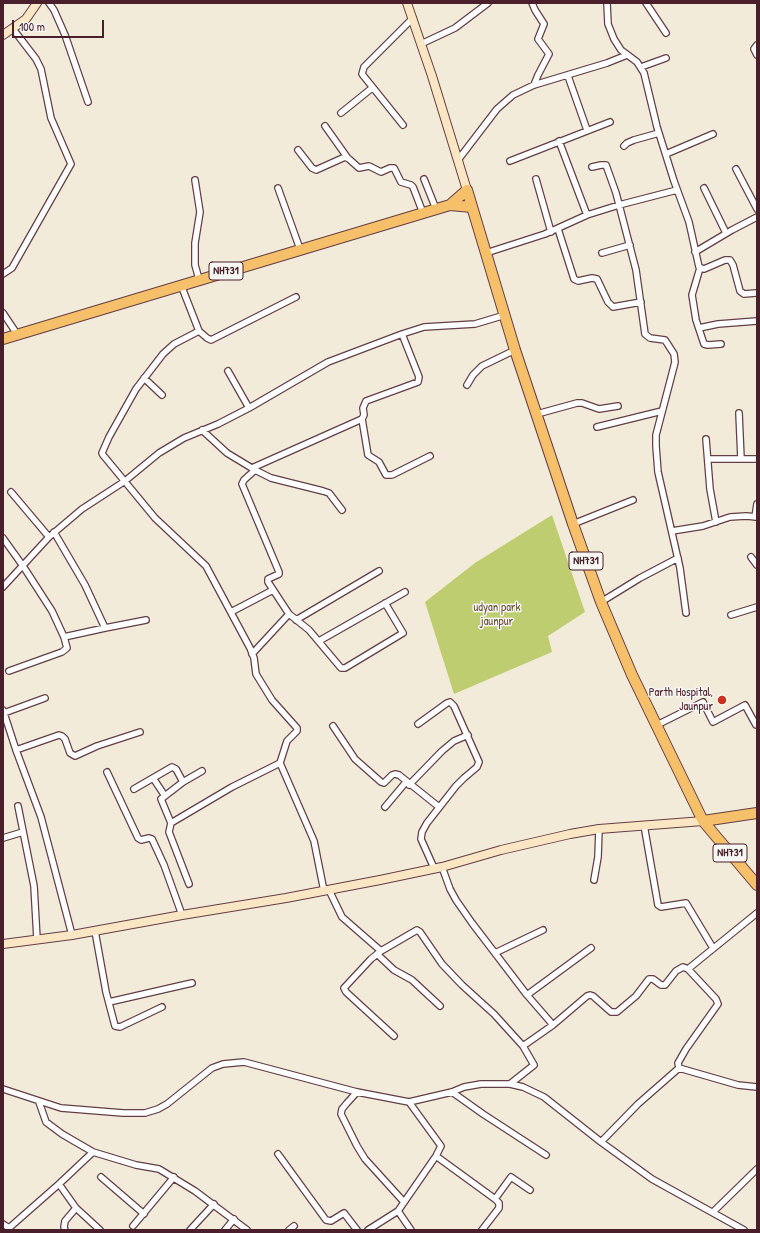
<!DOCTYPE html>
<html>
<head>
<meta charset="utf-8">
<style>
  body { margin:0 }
  #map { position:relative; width:760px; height:1233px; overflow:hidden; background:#f2ebd9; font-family:"Patrick Hand",sans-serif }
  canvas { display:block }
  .frame { position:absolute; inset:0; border:4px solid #4a1f2b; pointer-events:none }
  .scale { position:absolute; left:12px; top:20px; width:92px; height:18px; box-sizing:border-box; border:2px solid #4a1f2b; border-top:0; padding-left:5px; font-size:12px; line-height:14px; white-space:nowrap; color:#4a1f2b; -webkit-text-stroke:3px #f6f6f2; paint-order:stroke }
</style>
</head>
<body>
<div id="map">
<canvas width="760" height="1233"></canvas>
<div class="frame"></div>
<div class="scale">100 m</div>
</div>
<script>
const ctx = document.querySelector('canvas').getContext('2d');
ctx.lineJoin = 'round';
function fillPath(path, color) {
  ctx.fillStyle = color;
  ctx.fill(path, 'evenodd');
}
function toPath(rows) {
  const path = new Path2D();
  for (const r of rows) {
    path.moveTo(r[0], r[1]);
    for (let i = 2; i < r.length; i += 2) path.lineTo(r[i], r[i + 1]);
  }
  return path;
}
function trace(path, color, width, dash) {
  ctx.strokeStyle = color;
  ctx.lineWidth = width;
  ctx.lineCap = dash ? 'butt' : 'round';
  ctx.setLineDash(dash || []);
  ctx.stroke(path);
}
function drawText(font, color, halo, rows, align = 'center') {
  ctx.font = font + ' "Patrick Hand",sans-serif';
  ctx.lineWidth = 3;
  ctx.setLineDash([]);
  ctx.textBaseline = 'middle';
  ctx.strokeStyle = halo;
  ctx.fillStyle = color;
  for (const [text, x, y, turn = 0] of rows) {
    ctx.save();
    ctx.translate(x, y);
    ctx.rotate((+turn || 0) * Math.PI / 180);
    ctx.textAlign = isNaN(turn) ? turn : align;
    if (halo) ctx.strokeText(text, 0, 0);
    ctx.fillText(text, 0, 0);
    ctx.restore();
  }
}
fillPath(toPath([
  [552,515,585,612,548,636,552,652,454,694,425,602,475,563]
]), '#becd70');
const street = toPath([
  [49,3,54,10,65,35,88,102],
  [532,3,535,10,544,24,538,39,549,54,538,75,534,85],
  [607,3,608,24,614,39,621,50,637,62,644,73,657,127,674,181,689,222,699,267,704,269,725,260,730,260,733,265,740,291,744,294,756,293],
  [646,3,666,33],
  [421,44,455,28,488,3],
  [757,45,754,49,757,55],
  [641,67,666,58],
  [568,76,587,130],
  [341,113,372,88],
  [403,125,362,74,364,67,413,18],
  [325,126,347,157],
  [559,141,587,215],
  [624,146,627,143,634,140,659,133],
  [298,150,312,168,316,170,345,157,349,159,359,168,369,166,381,172,390,168,394,168,401,182,411,185,413,187,423,213],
  [666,154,713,134],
  [458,160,497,109,513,95,534,85,607,63,627,55],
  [510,161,610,122],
  [592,167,601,165,606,165,616,193,636,270,645,334,650,338,665,340,674,354,675,362,673,370,656,435,656,446,658,472,680,568,686,613],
  [736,169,757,209],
  [424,179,436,209],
  [536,179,551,232],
  [195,180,200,212,195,243,195,265,199,279],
  [278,188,300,249],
  [704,188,726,233],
  [558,229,574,279,578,281,592,278,597,279,608,302,613,307,641,302],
  [695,252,732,230,757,217],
  [486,253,545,234,587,215,619,205,677,190],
  [602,253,630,245],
  [700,268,692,295,696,320,704,344,708,345,721,344],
  [3,274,12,268,71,164,51,118,41,69,36,59,13,29],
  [181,285,199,331,207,338,211,340,296,297],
  [3,313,17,334],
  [699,328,718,324,757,321],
  [199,331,174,344,163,354,136,389,109,437,102,453,103,455,155,518,206,566,250,648,254,658,256,674,272,700,297,728,297,731,287,741,280,763,314,841,324,891],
  [228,371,249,408],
  [144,378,162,395],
  [467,385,473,375,482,366,515,350],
  [739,413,741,459],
  [537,414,577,403,582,403,599,409,618,406],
  [362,419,368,455,379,462,386,475,392,475,430,456],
  [597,427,662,411],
  [202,430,227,453,255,470,271,478,323,491,329,493,342,510],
  [706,439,710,489,716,522],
  [708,459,757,459],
  [252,468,362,419,364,415,363,408,366,401,418,382,419,377,402,334],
  [255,470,244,480,242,484,279,572,279,574,268,579,268,582,289,614,309,630,341,668,345,668,403,633,385,603],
  [11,492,49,537],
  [755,517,757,504],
  [573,524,633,500],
  [672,531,703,526,730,517,746,516,757,517],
  [54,532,85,585,105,628],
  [3,538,23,566,52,611,64,637,67,648,62,652,9,671],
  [751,557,757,565],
  [3,587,49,537,82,509,125,481,159,453,184,438,218,424,249,408,328,362,402,334,424,327,475,324,505,315],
  [601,602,640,578,678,558],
  [231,612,273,590],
  [731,615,757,607],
  [296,620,379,571],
  [64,637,105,628,146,620],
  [319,641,405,592],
  [252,654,289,614],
  [3,710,16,750,41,817,72,935],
  [4,713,45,698],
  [418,724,447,703,450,702,454,706,479,762,477,767,464,778,456,786,427,823,422,832,421,839,434,868],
  [657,725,703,702,713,722,745,705,756,725,757,725],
  [333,726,355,759,381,782,384,783,392,775,395,774,399,775,439,807],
  [16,750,59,735,62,736,65,739,70,753,75,756,97,746,140,732],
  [107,772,138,838,141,840,149,838,152,839,164,865,182,915],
  [153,778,165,796],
  [409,785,442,751,454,741,468,735],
  [134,789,172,767,176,769,183,782],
  [18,806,34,886,37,939],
  [385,807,406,782],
  [171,823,161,799,183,782,202,771],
  [644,825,658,905,661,907,686,903,713,948],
  [3,838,23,832],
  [442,867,450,889,456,900,472,923,527,995,553,1025],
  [594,880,598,857,599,829],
  [189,884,169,832,171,823,232,787,280,763],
  [329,890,342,917,381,951],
  [95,931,106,992,115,1026,120,1027,162,1007],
  [495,953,543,930],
  [377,954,394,970,412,980,440,1006],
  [688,969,757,913],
  [527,995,591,948],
  [109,1002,192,983],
  [394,1036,346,992,344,988,371,959,381,951,417,930,420,932,442,964,462,985,494,1014,523,1046],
  [510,1084,534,1065,523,1046,553,1025,587,996,590,995,593,996,611,1012,617,1012,636,996,649,979,653,979,661,985,665,985,676,971,683,967,688,969,716,999,718,1004,686,1049,678,1063,679,1068,738,1085,757,1087],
  [3,1089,61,1108,123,1113,145,1113,158,1109,167,1104,212,1068,223,1064,244,1062,357,1092,409,1102,452,1092,464,1087,481,1084,510,1084,523,1087,544,1097,601,1142,652,1179,744,1230],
  [357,1092,347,1103,342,1109,341,1114,357,1146,365,1159,404,1202],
  [452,1092,483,1114,546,1155],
  [39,1102,46,1122,62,1134,93,1152,136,1165,159,1169,195,1191,247,1230],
  [409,1102,441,1146,436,1156,398,1211,411,1230],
  [601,1142,638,1104,679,1068],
  [93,1152,59,1184,76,1208,100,1230],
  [278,1154,326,1220,331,1221,344,1213,357,1230],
  [436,1156,495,1199,499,1203,499,1208,482,1230],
  [101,1177,144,1214],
  [495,1199,511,1177,530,1190],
  [713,1212,757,1169],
  [3,1224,9,1228,59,1184],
  [133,1226,174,1177],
  [65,1230,64,1227,65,1221,76,1208],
  [190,1230,214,1204],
  [225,1230,234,1219],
  [289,1230,294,1226],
  [368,1230,398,1211]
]);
const secondary = toPath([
  [407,3,432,76,467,190],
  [3,35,26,19,37,3],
  [3,944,72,935,182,915,286,898,380,880,442,867,501,850,570,834,599,829,703,821]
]);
const highway = toPath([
  [450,205,467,190,515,350,573,524,601,602,632,675,703,821,757,885],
  [3,339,450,205,472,207],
  [703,821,757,813]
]);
trace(street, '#633e45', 8);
trace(secondary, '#633e45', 10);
trace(highway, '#633e45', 12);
trace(street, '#fff', 5.5);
trace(secondary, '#fbe6c4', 8);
trace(highway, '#f6c06b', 10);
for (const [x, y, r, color] of [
  [722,700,5,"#c8321e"]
]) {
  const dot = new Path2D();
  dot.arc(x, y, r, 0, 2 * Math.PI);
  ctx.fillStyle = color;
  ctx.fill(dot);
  trace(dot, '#f6f6f2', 1.5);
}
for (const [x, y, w] of [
  [226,271,34],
  [586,561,34],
  [730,853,34]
]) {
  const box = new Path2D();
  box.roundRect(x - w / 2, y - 9, w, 18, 3);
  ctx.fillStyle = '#f6f6f2';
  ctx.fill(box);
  trace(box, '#4a1f2b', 1);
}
drawText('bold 11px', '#4a1f2b', null, [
  ["NH731",226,271],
  ["NH731",586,561],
  ["NH731",730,853]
]);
drawText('12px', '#6d5340', '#f6f6f2', [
  ["udyan park",497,608],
  ["jaunpur",497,622]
]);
drawText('12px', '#4a1f2b', '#f6f6f2', [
  ["Parth Hospital,",713,693],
  ["Jaunpur",713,707]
], 'right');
</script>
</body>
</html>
